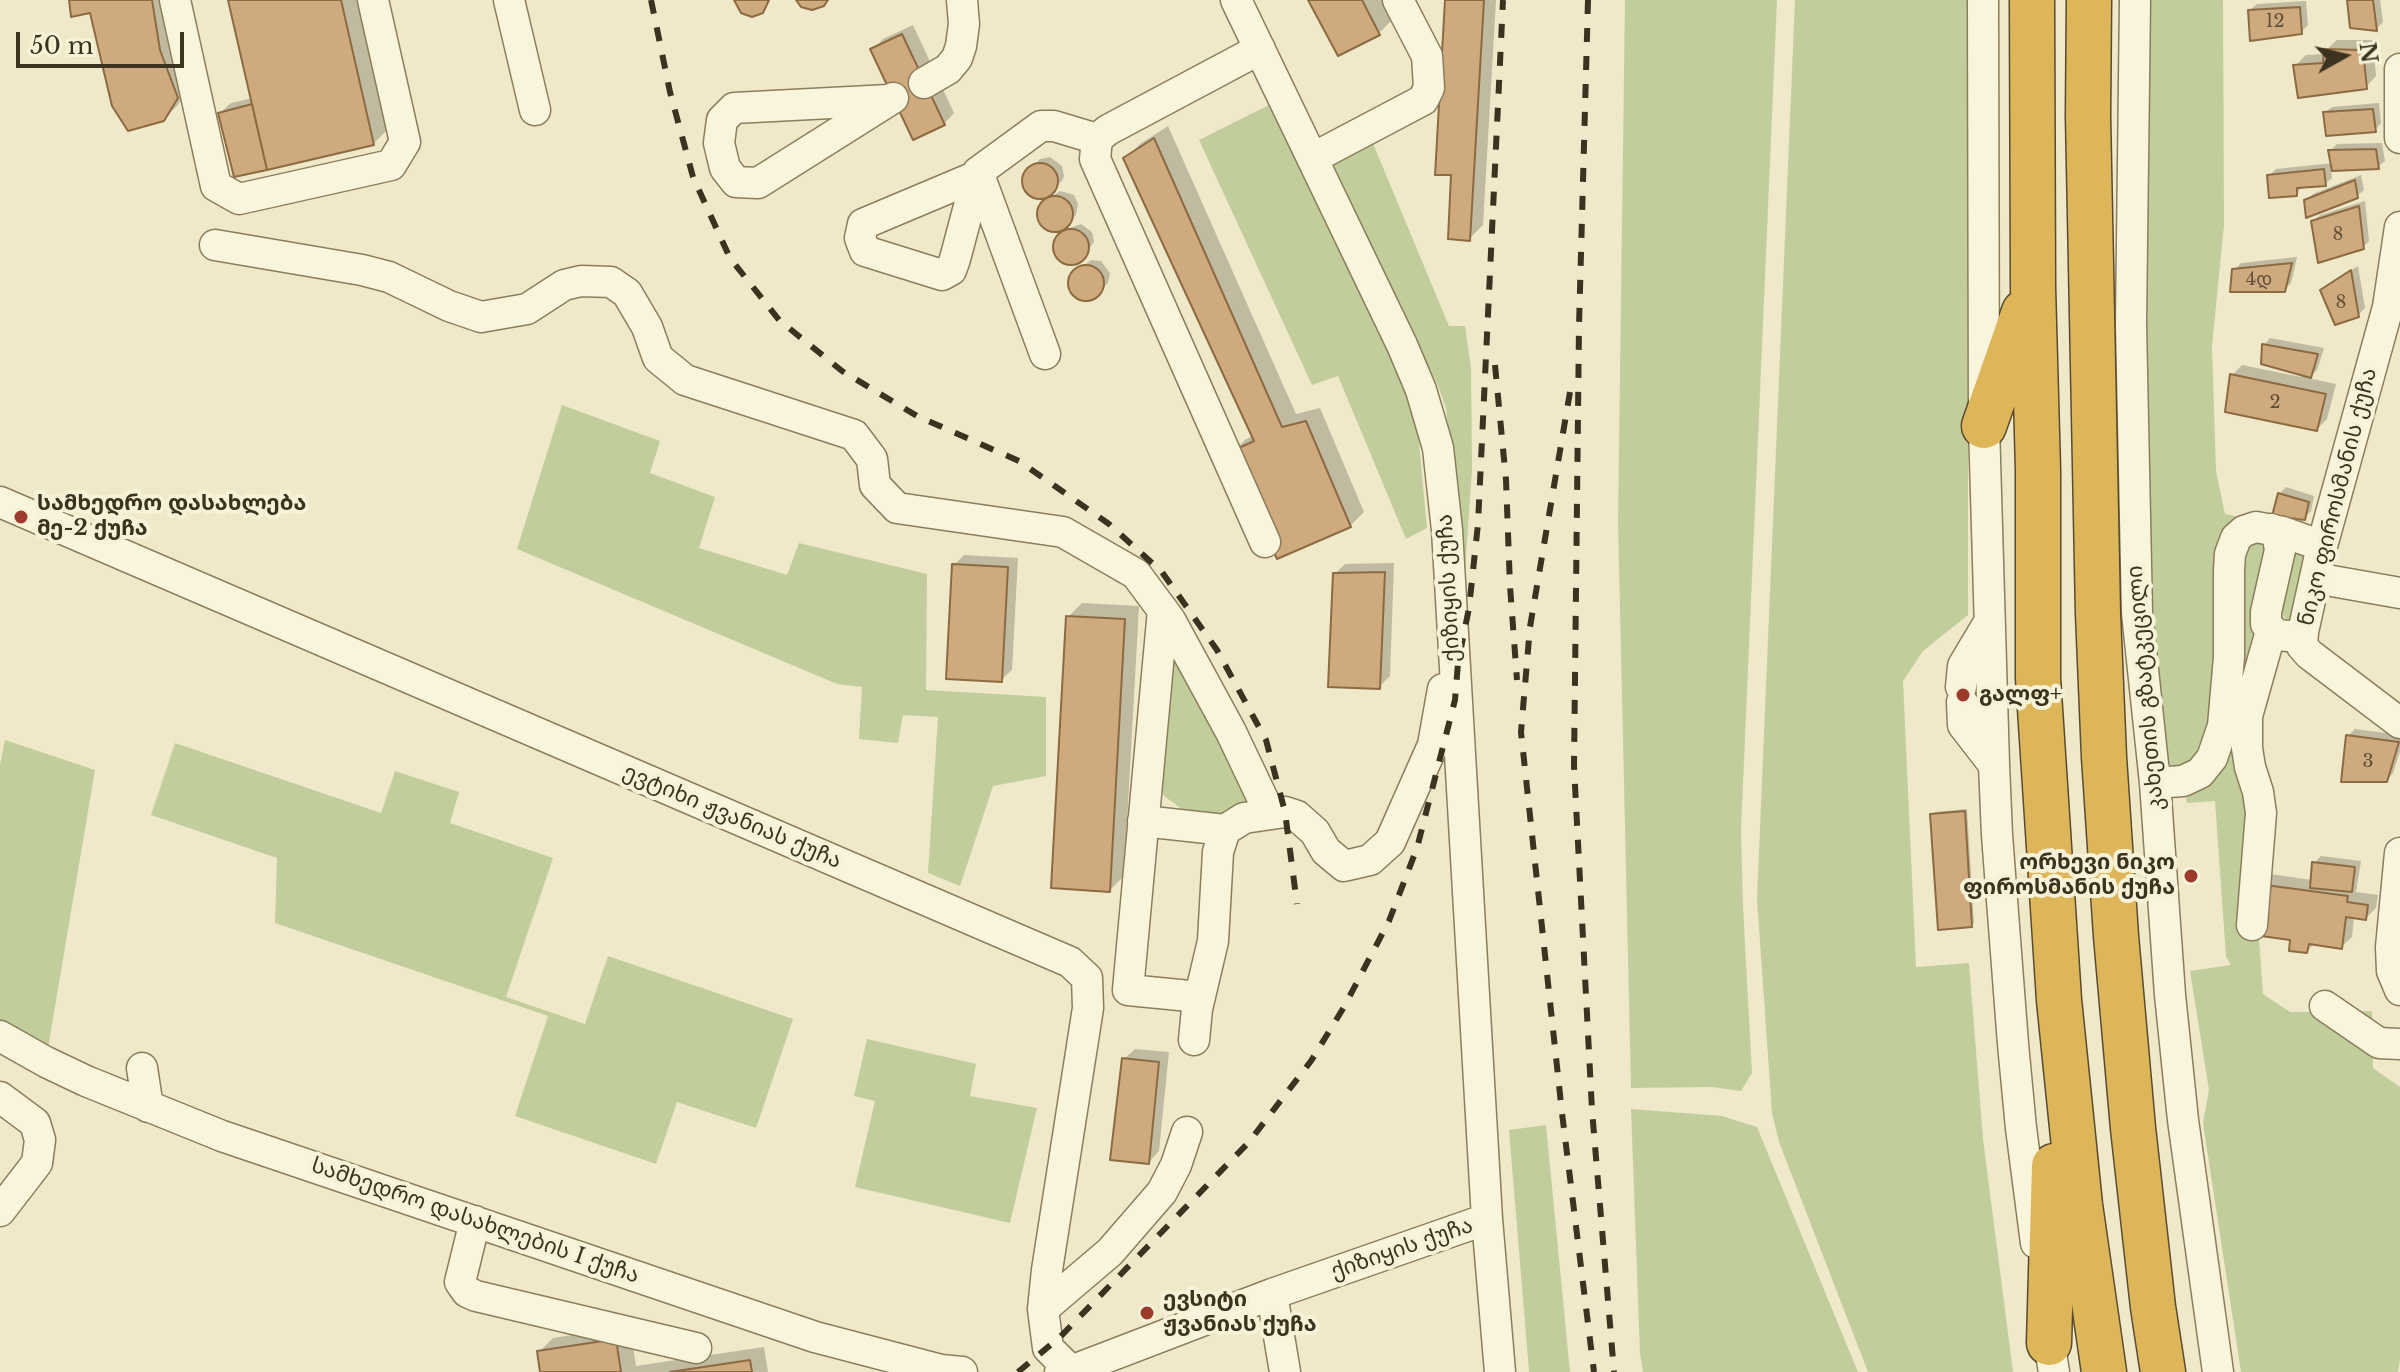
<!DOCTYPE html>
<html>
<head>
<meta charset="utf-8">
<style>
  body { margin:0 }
  #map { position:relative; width:2400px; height:1372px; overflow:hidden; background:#efe9c9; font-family:"Libre Baskerville",serif }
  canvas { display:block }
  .north { position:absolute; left:2304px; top:16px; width:80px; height:80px; -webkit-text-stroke:6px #f6f2d8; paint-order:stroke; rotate:82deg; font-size:22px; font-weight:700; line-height:32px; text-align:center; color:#3c3220 }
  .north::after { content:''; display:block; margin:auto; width:28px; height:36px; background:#3c3220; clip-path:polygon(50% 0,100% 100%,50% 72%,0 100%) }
  .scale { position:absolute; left:16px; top:32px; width:168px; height:36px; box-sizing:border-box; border:4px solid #3c3220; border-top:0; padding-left:10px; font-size:24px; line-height:28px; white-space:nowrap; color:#3c3220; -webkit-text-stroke:6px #f6f2d8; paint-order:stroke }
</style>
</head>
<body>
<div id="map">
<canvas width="2400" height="1372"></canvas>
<div class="north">N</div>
<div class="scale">50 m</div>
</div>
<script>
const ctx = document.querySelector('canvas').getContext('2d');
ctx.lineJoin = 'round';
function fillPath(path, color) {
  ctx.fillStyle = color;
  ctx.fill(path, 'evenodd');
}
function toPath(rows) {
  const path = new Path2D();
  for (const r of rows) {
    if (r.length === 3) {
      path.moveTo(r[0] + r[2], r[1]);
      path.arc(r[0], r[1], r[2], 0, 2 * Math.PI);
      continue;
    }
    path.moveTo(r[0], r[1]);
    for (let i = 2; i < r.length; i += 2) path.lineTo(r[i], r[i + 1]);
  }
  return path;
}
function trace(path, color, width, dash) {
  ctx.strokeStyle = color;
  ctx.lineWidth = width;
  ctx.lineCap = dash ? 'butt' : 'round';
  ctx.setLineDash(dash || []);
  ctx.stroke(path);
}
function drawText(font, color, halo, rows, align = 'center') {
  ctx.font = font + ' "Libre Baskerville","Noto Sans Georgian",serif';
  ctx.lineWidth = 8;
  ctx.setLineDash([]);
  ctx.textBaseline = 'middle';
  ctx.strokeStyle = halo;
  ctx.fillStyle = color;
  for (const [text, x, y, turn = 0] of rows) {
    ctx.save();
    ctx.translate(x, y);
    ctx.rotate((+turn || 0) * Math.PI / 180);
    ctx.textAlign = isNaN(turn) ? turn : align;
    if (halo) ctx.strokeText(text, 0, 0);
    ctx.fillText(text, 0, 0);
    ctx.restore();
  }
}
fillPath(toPath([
  [1625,0,1777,0,1741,831,1743,907,1752,1073,1741,1091,1712,1087,1631,1088,1618,522],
  [1795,0,1968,0,1968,615,1923,651,1903,681,1916,967,1969,963,1983,1139,2013,1372,1868,1372,1779,1142,1772,1113,1757,899],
  [2144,0,2223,0,2224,225,2212,346,2216,471,2225,514,2244,518,2216,698,2200,751,2190,769,2158,774,2147,575],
  [1269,105,1408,390,1418,432,1427,528,1406,539,1338,376,1312,385,1199,140],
  [1372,141,1449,326,1465,326,1471,368,1472,469,1465,571,1446,408,1438,386,1328,167],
  [562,405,660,441,650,473,715,497,699,548,787,575,799,543,927,574,926,690,1046,697,1046,776,993,786,960,886,928,873,938,717,903,715,898,743,859,739,862,687,837,684,517,549],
  [2249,540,2266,543,2248,784,2263,994,2290,1012,2372,1011,2373,1068,2400,1087,2400,1359,2398,1372,2241,1372,2203,1123,2209,1090,2190,971,2231,965,2226,957,2215,801,2187,803,2185,790,2201,781,2238,554],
  [2292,551,2303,554,2306,561,2291,619,2286,619,2280,612],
  [1172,637,1252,802,1219,817,1199,815,1182,809,1164,796,1159,785],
  [5,740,95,770,47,1054,0,1024,0,765],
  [175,743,381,813,395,771,459,792,450,823,553,858,506,997,585,1024,608,956,793,1019,756,1128,677,1102,656,1164,515,1116,548,1016,275,923,277,858,151,815],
  [867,1039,976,1064,970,1096,1037,1108,1010,1223,855,1187,875,1101,854,1096],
  [1631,1109,1722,1116,1757,1127,1858,1372,1643,1372,1640,1354],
  [1546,1125,1570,1372,1529,1372,1509,1130]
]), '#c1ce9c');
fillPath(toPath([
  [71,0,167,0,191,82,178,105,163,119,92,11],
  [230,0,357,0,387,130,373,144,220,113,231,103,252,98],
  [1310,0,1383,0,1393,19,1379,33,1339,53],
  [1447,0,1496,0,1483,225,1469,239,1454,174],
  [2349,0,2380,0,2383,22,2376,29],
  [2306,1,2308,25,2301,32,2250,10,2257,4],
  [913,25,954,113,944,124,873,50,883,39],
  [2337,40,2373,40,2376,76,2366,87,2295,66,2306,55,2326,54,2326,50],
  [2379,103,2381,123,2375,130,2325,113,2332,107],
  [1168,126,1296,414,1320,408,1364,512,1350,526,1231,454,1245,440,1254,435,1126,158,1140,144],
  [2382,143,2385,161,2378,167,2331,169,2332,178,2325,184,2303,186,2296,194,2269,176,2276,169,2333,163,2331,150,2337,144],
  [1050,157,1062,166,1064,176,1062,181,1046,195,1035,195,1027,189,1026,174,1040,159],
  [2361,175,2364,190,2357,196,2306,201,2313,194],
  [1060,191,1074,195,1078,204,1076,215,1060,229,1050,229,1045,227,1039,213,1043,203],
  [2365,201,2369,241,2363,247,2313,222,2320,215],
  [1081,224,1092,232,1094,242,1081,259,1076,262,1066,262,1057,256,1055,246,1059,236,1067,229],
  [2297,257,2291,283,2284,290,2234,270,2241,263],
  [1091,260,1101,261,1110,273,1108,283,1104,287,1097,295,1086,298,1076,295,1071,286,1075,272],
  [2358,266,2365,308,2358,315,2322,290,2329,284],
  [2270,338,2324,348,2317,370,2308,378,2336,384,2327,419,2317,429,2232,375,2242,365,2301,377,2302,374,2264,345],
  [2286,487,2314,496,2311,511,2304,518,2279,494],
  [964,555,1018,558,1012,670,1001,680,954,565],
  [1394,563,1390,676,1379,687,1335,574,1345,564],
  [1082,603,1139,606,1124,876,1110,890,1068,617],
  [2355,729,2400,735,2400,751,2393,773,2387,780,2348,736],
  [1967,809,1974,923,1972,925,1932,814,1935,812],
  [2321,856,2361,861,2356,892,2378,895,2376,908,2366,918,2354,916,2352,937,2341,947,2315,943,2307,951,2292,938,2263,934,2270,874,2312,880,2314,863],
  [1135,1049,1169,1052,1159,1151,1149,1162,1124,1059],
  [630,1326,636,1366,764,1347,768,1372,542,1372,539,1352,553,1338]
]), '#0003');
const building = toPath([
  [69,0,152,0,160,50,178,98,164,121,128,131,112,106,90,13,71,17,69,0],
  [228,0,341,0,374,145,267,170,228,0],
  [734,0,769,0,763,13,752,17,741,13,734,0],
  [796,0,828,0,824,6,812,10,801,7,796,0],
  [1308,0,1362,0,1380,35,1338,56,1308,0],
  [1445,0,1484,0,1470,241,1448,239,1451,175,1435,175,1445,0],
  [2347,0,2373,0,2377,31,2350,28,2347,0],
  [2300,7,2302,34,2250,41,2248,10,2300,7],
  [902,34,945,125,913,140,870,49,902,34],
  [2324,49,2363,50,2367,89,2298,98,2293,65,2323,63,2324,49],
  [252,104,267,170,234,177,218,113,252,104],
  [2373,109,2376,132,2326,136,2323,112,2373,109],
  [1154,138,1282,427,1306,421,1351,527,1277,559,1228,453,1254,441,1123,158,1154,138],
  [2376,149,2379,169,2332,171,2328,150,2376,149],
  [1040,181,18],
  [2324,169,2326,186,2297,188,2297,196,2269,198,2267,175,2324,169],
  [2355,180,2358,198,2306,218,2304,200,2355,180],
  [1055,214,18],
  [2359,206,2364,249,2318,263,2311,221,2359,206],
  [1071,247,18],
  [2292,263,2285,292,2230,292,2232,269,2292,263],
  [1086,283,18],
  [2351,270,2359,317,2335,325,2320,290,2351,270],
  [2262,344,2318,354,2311,378,2261,364,2262,344],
  [2230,374,2326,394,2317,431,2225,412,2230,374],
  [2278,493,2309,502,2305,520,2272,516,2278,493],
  [952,564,1008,567,1002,682,946,679,952,564],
  [1385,572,1380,689,1328,687,1333,573,1385,572],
  [1066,616,1125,619,1110,892,1051,888,1066,616],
  [2346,735,2399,742,2387,782,2341,782,2346,735],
  [1965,811,1972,927,1938,930,1930,814,1965,811],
  [2312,862,2355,867,2352,892,2310,888,2312,862],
  [2258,884,2348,896,2347,902,2368,905,2366,920,2346,917,2342,949,2309,944,2307,953,2289,951,2290,940,2261,936,2258,884],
  [1122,1058,1159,1062,1149,1164,1110,1160,1122,1058],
  [616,1339,621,1372,540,1372,537,1351,616,1339],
  [750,1360,752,1372,670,1372,750,1360]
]);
fillPath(building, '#ceaa7e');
trace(building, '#8c6a42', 2);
const minor = toPath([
  [175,0,216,186,239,199,391,165,405,142,373,0],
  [509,0,535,110],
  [1236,0,1402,345,1421,390,1438,448,1447,530,1487,1219,1500,1372],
  [1983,0,1984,426,1994,765,1997,835,2013,1044,2021,1128,2036,1243],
  [2135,0,2131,324,2137,613,2155,783,2170,995,2183,1120,2218,1372],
  [1260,49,1108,130,1097,139,1095,159,1265,542],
  [2400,69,2400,138],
  [924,83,948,69,957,58,961,46,964,24,962,0],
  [889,100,734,108,722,120,719,143,725,168,736,182,758,183,893,98],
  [1313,158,1423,100,1429,88,1427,56,1398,0],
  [977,176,863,224,860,238,865,251,942,275,951,270,955,259,977,176,978,172],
  [2400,227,2388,307,2322,546,2303,632,2302,646,2309,654,2400,723],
  [215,245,362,270,389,277,449,306,481,317,527,309,564,285,581,281,611,282,627,293,647,327,658,358,685,380,854,435,872,459,875,485,897,508,1063,532,1136,574,1170,620,1231,732,1270,814],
  [1045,354,978,172,1041,126,1054,126,1097,139],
  [0,502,1070,962,1087,978,1088,1008,1047,1270,1043,1309,1048,1348,1071,1371],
  [2271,529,2278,538,2280,550,2266,612,2266,624,2277,635,2288,636],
  [2315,578,2400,593],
  [1163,610,1128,990,1200,997],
  [1961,687,1963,666,1988,624],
  [1962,702,1963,725,1994,765],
  [2155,783,2183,781,2200,773,2212,758,2223,726,2229,657,2229,570,2230,554,2236,538,2244,531,2256,527,2283,532,2322,546],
  [1143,821,1225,830],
  [2400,853,2391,947,2392,971,2400,990],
  [2252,925,2261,813,2258,792,2250,767,2247,748,2247,716,2271,631],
  [2325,1006,2379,1043,2400,1044],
  [0,1036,46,1062,86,1081,222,1136,815,1337,941,1370,962,1372],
  [1194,1040,1197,1009,1213,941,1218,852,1225,830,1244,818,1285,812,1297,816,1315,832,1326,851,1344,866,1370,860,1390,842,1433,745,1443,689],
  [142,1068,148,1107],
  [0,1097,35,1123,40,1140,37,1163,0,1211],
  [475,1221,460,1282,467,1292,476,1296,696,1348],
  [1272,1294,1285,1372],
  [1043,1309,1110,1252,1162,1192,1176,1165,1187,1132],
  [2046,1323,2054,1372],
  [1060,1372,1071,1371,1272,1294,1487,1219]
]);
const highway = toPath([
  [2032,0,2033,287,2038,470,2038,678,2059,1000,2080,1205,2104,1372],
  [2089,0,2088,116,2098,614,2104,757,2116,936,2133,1128,2153,1307,2163,1372],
  [1984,426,2024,312],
  [2049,1343,2054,1166]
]);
trace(minor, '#8c7d5d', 33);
trace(highway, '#5a4a31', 47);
trace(minor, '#f9f5dc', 30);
trace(highway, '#deb65a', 44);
trace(toPath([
  [651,0,670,92,693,177,730,258,779,320,842,371,917,416,1019,461,1109,524,1162,572,1217,650,1266,740,1285,812,1297,904],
  [1588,0,1579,326,1574,766,1592,1110,1614,1372],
  [1495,365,1506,480,1510,586,1517,680],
  [1570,392,1530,627,1521,732,1562,1113,1594,1372],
  [1018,1372,1060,1337,1249,1142,1311,1061,1344,1007,1389,921,1417,848,1455,700,1458,663,1469,608,1478,524,1503,0]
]), '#3c3220', 6, [14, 14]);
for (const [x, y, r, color] of [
  [21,517,8,"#9c3b2c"],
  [1963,695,8,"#9c3b2c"],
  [2191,876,8,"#9c3b2c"],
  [1147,1313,8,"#9c3b2c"]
]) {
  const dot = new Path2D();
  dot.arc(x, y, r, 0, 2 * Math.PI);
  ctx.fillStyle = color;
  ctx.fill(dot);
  trace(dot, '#f6f2d8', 3);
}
drawText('18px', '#605038', null, [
  ["12",2275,22],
  ["8",2338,235],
  ["4დ",2259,280],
  ["8",2341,303],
  ["2",2275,403],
  ["3",2368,762]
]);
drawText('22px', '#3c3220', '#f6f2d8', [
  ["ნიკო ფიროსმანის ქუჩა",2338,497,-76],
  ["ქიზიყის ქუჩა",1449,588,-93],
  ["კახეთის გზატკეცილი",2146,688,-95],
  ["ევტიხი ჟვანიას ქუჩა",732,817,23],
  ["სამხედრო დასახლების I ქუჩა",475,1221,19],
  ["ქიზიყის ქუჩა",1402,1249,-19]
]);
drawText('bold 22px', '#3c3220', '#f6f2d8', [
  ["სამხედრო დასახლება",37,504],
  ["მე-2 ქუჩა",37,529],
  ["გალფ+",1979,695],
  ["ორხევი ნიკო",2175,863,"right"],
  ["ფიროსმანის ქუჩა",2175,888,"right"],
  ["ევსიტი",1163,1300],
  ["ჟვანიას ქუჩა",1163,1325]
], 'left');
</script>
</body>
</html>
